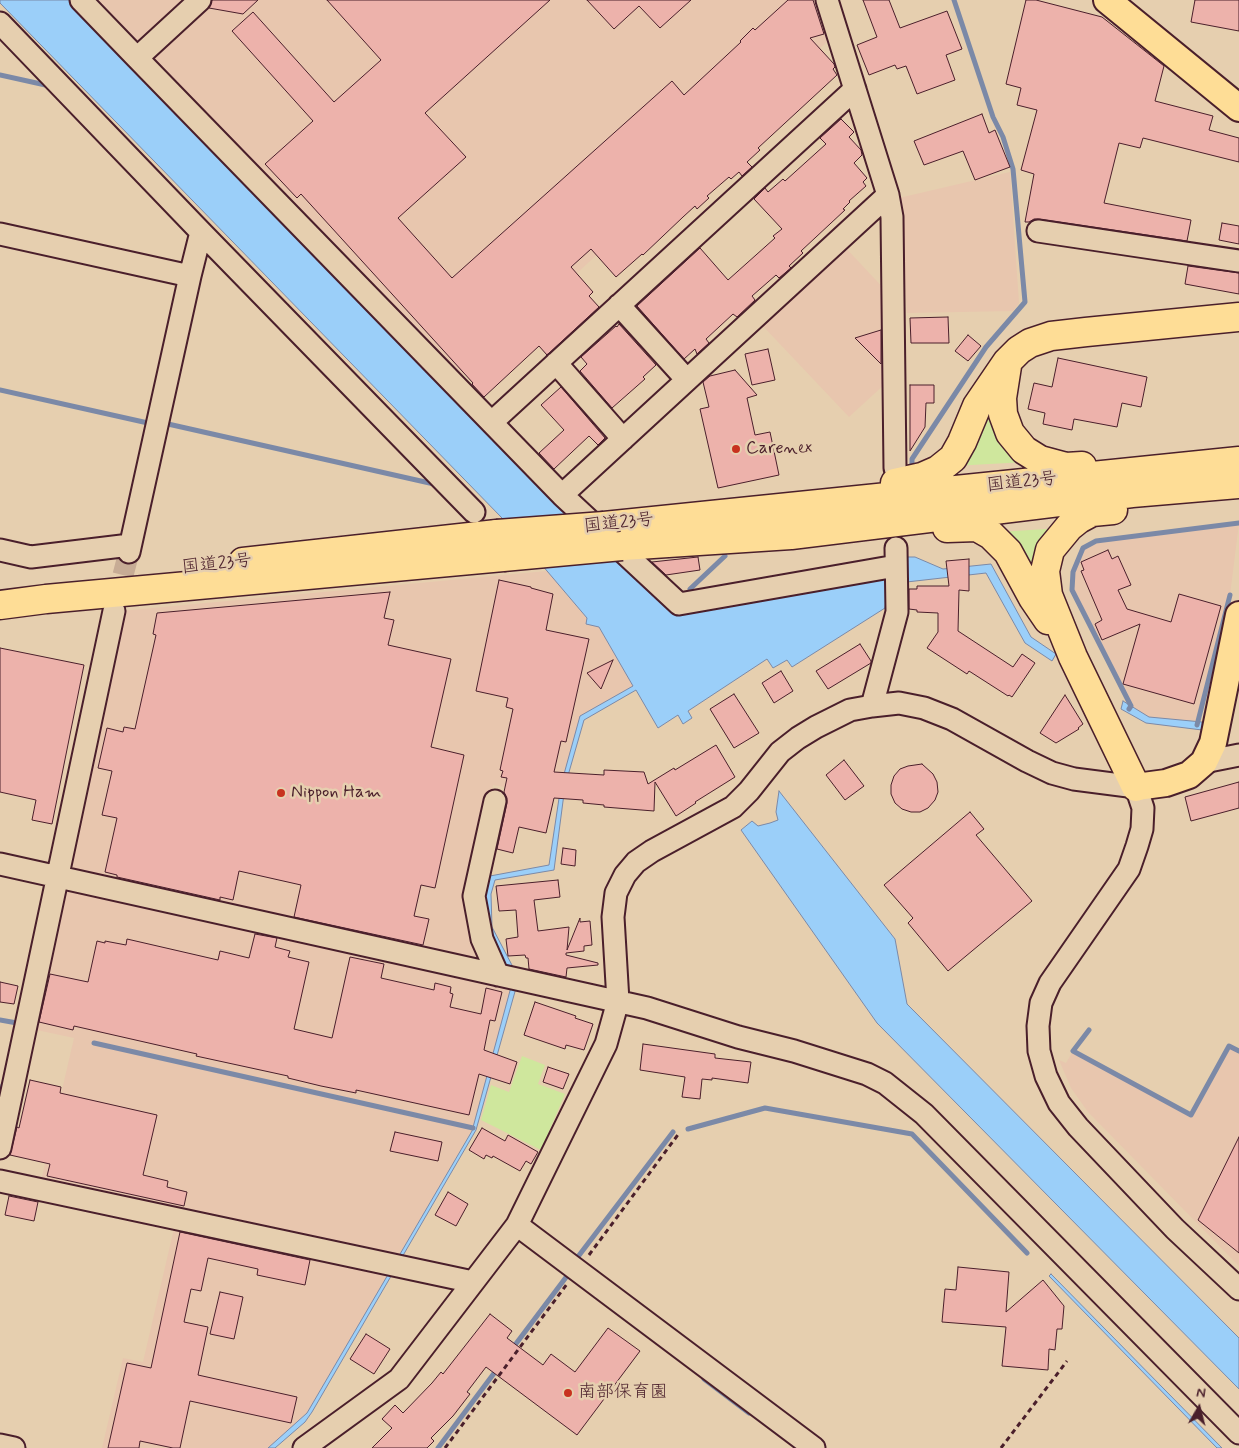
<!DOCTYPE html>
<html>
<head>
<meta charset="utf-8">
<style>
  body { margin:0 }
  #map { position:relative; width:1239px; height:1448px; overflow:hidden; background:#e6cfaf; font-family:Mynerve,sans-serif }
  canvas { display:block }
  .north { position:absolute; left:1174px; top:1383px; width:50px; height:50px; -webkit-text-stroke:4px #e6cfaf; paint-order:stroke; rotate:8deg; font-size:14px; font-weight:700; line-height:20px; text-align:center; color:#4a1f2b }
  .north::after { content:''; display:block; margin:auto; width:18px; height:22px; background:#4a1f2b; clip-path:polygon(50% 0,100% 100%,50% 72%,0 100%) }
</style>
</head>
<body>
<div id="map">
<canvas width="1239" height="1448"></canvas>
<div class="north">N</div>
</div>
<script>
const ctx = document.querySelector('canvas').getContext('2d');
ctx.lineJoin = 'round';
function fillPath(path, color) {
  ctx.fillStyle = color;
  ctx.fill(path, 'evenodd');
}
function toPath(rows) {
  const path = new Path2D();
  for (const r of rows) {
    path.moveTo(r[0], r[1]);
    for (let i = 2; i < r.length; i += 2) path.lineTo(r[i], r[i + 1]);
  }
  return path;
}
function trace(path, color, width, dash) {
  ctx.strokeStyle = color;
  ctx.lineWidth = width;
  ctx.lineCap = dash ? 'butt' : 'round';
  ctx.setLineDash(dash || []);
  ctx.stroke(path);
}
function drawText(font, color, halo, rows, align = 'center') {
  ctx.font = font + ' Mynerve,"Klee One",sans-serif';
  ctx.lineWidth = 5;
  ctx.setLineDash([]);
  ctx.textBaseline = 'middle';
  ctx.strokeStyle = halo;
  ctx.fillStyle = color;
  for (const [text, x, y, turn = 0] of rows) {
    ctx.save();
    ctx.translate(x, y);
    ctx.rotate((+turn || 0) * Math.PI / 180);
    ctx.textAlign = isNaN(turn) ? turn : align;
    if (halo) ctx.strokeText(text, 0, 0);
    ctx.fillText(text, 0, 0);
    ctx.restore();
  }
}
fillPath(toPath([
  [94,0,188,0,139,46],
  [210,0,816,0,829,40,575,275,458,380,146,59],
  [1010,172,1019,303,1013,311,907,313,899,198],
  [843,245,888,293,886,383,849,417,760,323],
  [1239,523,1230,595,1198,721,1149,717,1131,706,1072,590,1073,572,1077,562,1083,548,1096,541],
  [547,571,587,618,599,627,634,686,580,716,560,797,493,785,469,895,482,963,63,871,121,611],
  [64,889,504,985,510,992,473,1128,396,1261,41,1181,74,1038,32,1029],
  [1229,1046,1239,1051,1239,1266,1088,1112,1071,1088,1059,1060,1066,1063,1073,1051,1191,1115],
  [175,1224,389,1273,307,1413,268,1448,102,1448,123,1358,143,1362]
]), '#e8c6ae');
fillPath(toPath([
  [993,399,1026,462,953,466],
  [1061,528,1036,573,999,532],
  [522,1056,545,1065,538,1084,565,1094,541,1150,481,1120,491,1085,509,1092]
]), '#cfe79d');
const water = toPath([
  [0,0,69,0,568,512,679,615,904,573,906,557,915,557,943,569,991,564,1031,637,1056,654,1052,661,1025,643,986,573,889,584,885,608,792,667,787,660,773,668,767,659,688,711,692,718,683,724,678,715,658,728,636,690,584,720,565,786,554,870,495,880,491,894,492,927,514,969,516,988,476,1130,312,1412,305,1422,275,1448,268,1448,307,1413,472,1131,511,987,507,968,488,930,484,899,490,876,549,865,561,785,580,716,633,686,599,627,586,624,587,618,502,518,0,3,0,0],
  [1123,701,1149,717,1202,722,1202,730,1146,723,1121,709,1123,701],
  [779,791,895,939,907,1004,1239,1338,1239,1389,877,1023,741,830,752,821,758,826,770,823,778,820,776,812,779,791],
  [1051,1274,1222,1448,1217,1448,1049,1276,1051,1274]
]);
fillPath(water, '#9bcff9');
trace(water, '#7b89a7', 1);
trace(toPath([
  [0,75,50,86],
  [0,390,148,423],
  [168,424,434,484],
  [912,465,912,459,986,347,1025,302,1013,169,1003,137,993,117,954,0],
  [690,589,725,556],
  [1129,709,1131,706,1072,590,1073,572,1083,548,1096,541,1239,523],
  [1197,725,1230,595],
  [0,1020,17,1023,16,1028],
  [1089,1030,1073,1051,1191,1115,1229,1046,1239,1051],
  [94,1043,473,1128],
  [0,1096,3,1085],
  [688,1129,765,1108,912,1134,1027,1253],
  [577,1258,673,1132],
  [512,1349,567,1276],
  [704,1379,749,1413],
  [438,1448,498,1368]
]), '#7b89a7', 5);
const building = toPath([
  [212,0,258,0,243,14,209,8,212,0],
  [327,0,550,0,425,113,466,157,398,218,452,278,672,81,684,95,741,42,740,41,753,28,755,30,788,0,813,0,824,34,810,38,834,64,835,67,833,69,837,75,758,148,760,150,747,162,752,167,742,176,739,172,731,179,729,177,707,196,709,198,697,209,695,206,683,217,643,255,642,254,616,277,591,249,571,267,593,292,589,296,599,307,547,355,539,346,484,397,472,384,473,383,301,194,297,198,265,164,313,121,232,31,253,12,334,102,381,60,327,0],
  [587,0,691,0,660,28,639,6,614,29,587,0],
  [863,0,889,0,900,28,947,11,962,49,946,55,955,80,917,94,906,66,897,69,895,65,869,75,857,45,877,37,863,0],
  [1026,0,1036,0,1102,17,1164,66,1155,101,1213,116,1209,130,1239,138,1239,162,1143,138,1140,148,1119,143,1104,203,1191,220,1187,241,1040,219,1034,219,1029,222,1025,222,1034,174,1021,170,1037,110,1017,105,1021,88,1006,84,1026,0],
  [1195,0,1239,0,1239,31,1191,22,1195,0],
  [982,114,989,133,995,130,1010,167,975,180,963,151,924,165,914,141,982,114],
  [841,119,854,132,849,137,861,150,862,155,854,163,867,178,863,182,866,186,849,201,850,202,843,209,845,210,801,251,803,253,789,266,791,268,779,278,776,275,752,296,755,300,737,317,733,314,706,339,709,343,697,354,695,349,684,359,637,306,700,248,728,280,775,238,773,236,782,229,754,199,765,188,768,192,783,179,785,181,826,144,820,138,841,119],
  [1222,223,1239,226,1239,244,1219,240,1222,223],
  [1188,266,1239,273,1239,294,1185,284,1188,266],
  [948,317,949,343,911,343,910,318,948,317],
  [619,324,656,365,643,377,645,379,612,408,580,371,587,364,581,357,616,326,617,327,619,324],
  [881,330,881,364,855,338,881,330],
  [968,335,981,346,968,361,955,351,968,335],
  [768,349,775,380,752,385,745,354,768,349],
  [1058,358,1147,377,1141,407,1122,403,1117,427,1074,419,1072,430,1043,424,1045,413,1028,409,1034,383,1052,387,1058,358],
  [735,370,757,395,747,398,755,435,770,432,779,475,718,488,700,409,709,407,703,382,710,376,735,370],
  [910,385,934,385,934,403,926,403,925,427,910,451,910,385],
  [561,387,605,438,598,445,589,436,554,469,539,453,564,430,541,405,561,387],
  [1108,550,1112,559,1118,556,1131,585,1118,590,1127,609,1171,622,1179,594,1221,606,1194,704,1123,684,1140,624,1102,640,1095,624,1102,620,1081,571,1084,570,1081,562,1108,550],
  [698,557,700,570,666,575,652,562,698,557],
  [969,559,969,591,959,590,958,631,1013,667,1022,654,1035,663,1012,697,1009,695,1008,696,969,671,967,674,927,648,938,632,938,613,917,612,917,610,909,609,909,589,917,589,917,586,949,586,946,561,969,559],
  [499,580,531,587,531,588,553,594,546,630,589,639,566,742,561,741,554,772,604,775,604,770,644,772,648,784,674,768,675,770,716,745,735,777,695,802,696,803,676,816,655,782,654,811,604,807,604,805,583,803,583,800,554,798,546,833,519,827,513,853,497,849,507,803,507,798,504,792,507,778,501,777,503,771,500,770,513,709,506,707,508,698,476,691,499,580],
  [390,592,384,618,394,620,388,645,451,659,431,747,464,755,435,888,421,885,414,916,429,919,423,945,294,917,301,885,239,871,233,900,220,897,220,900,117,877,117,875,105,872,117,818,102,815,112,771,98,768,107,728,123,732,124,727,135,729,156,635,153,634,157,613,390,592],
  [860,644,871,661,871,663,828,689,816,671,860,644],
  [0,648,84,665,52,824,32,820,36,800,0,792,0,648],
  [613,660,601,689,587,673,613,660],
  [781,671,793,691,774,703,762,683,781,671],
  [734,694,759,733,734,748,710,709,734,694],
  [1065,695,1083,724,1078,728,1079,729,1056,743,1040,733,1065,695],
  [844,760,864,786,845,800,826,775,844,760],
  [922,764,933,774,937,782,938,792,935,800,928,808,920,812,911,812,902,809,895,803,891,794,891,785,894,776,900,769,908,766,922,764],
  [1239,782,1239,808,1191,821,1185,797,1239,782],
  [970,812,984,829,976,835,1032,901,948,971,908,923,913,918,884,885,970,812],
  [563,848,576,850,575,866,561,864,563,848],
  [558,880,560,897,534,900,538,931,569,927,567,950,580,918,580,922,590,921,592,945,584,946,584,951,566,953,566,955,598,963,598,965,567,968,566,977,529,969,528,958,526,958,525,955,508,956,506,939,518,937,516,910,499,911,496,886,558,880],
  [255,934,277,938,275,947,290,951,288,957,309,962,294,1029,332,1038,350,957,384,964,381,978,434,990,435,983,451,987,450,993,453,994,450,1007,481,1014,486,988,502,992,495,1021,490,1020,484,1050,517,1062,510,1084,479,1074,469,1115,356,1090,356,1093,321,1086,288,1078,288,1076,196,1056,197,1054,74,1026,73,1030,39,1022,50,974,88,982,97,941,105,943,105,941,126,945,127,939,218,960,220,951,249,958,255,934],
  [0,982,18,986,14,1004,0,1002,0,982],
  [535,1002,576,1016,575,1018,593,1024,584,1050,566,1045,565,1049,524,1035,535,1002],
  [643,1044,715,1054,715,1058,751,1062,748,1083,712,1078,712,1080,702,1079,700,1099,682,1097,685,1077,640,1070,643,1044],
  [548,1067,569,1074,563,1089,543,1082,548,1067],
  [30,1080,61,1087,60,1093,157,1115,143,1175,168,1181,167,1187,187,1192,184,1206,47,1176,50,1164,10,1155,17,1127,19,1128,30,1080],
  [482,1128,505,1141,508,1135,538,1152,531,1164,526,1161,520,1171,493,1156,492,1158,486,1155,484,1159,469,1150,482,1128],
  [395,1132,442,1142,438,1161,390,1151,395,1132],
  [1239,1137,1239,1253,1198,1220,1239,1137],
  [448,1192,468,1204,456,1226,435,1215,448,1192],
  [9,1196,38,1202,34,1221,5,1215,9,1196],
  [180,1232,310,1260,305,1285,257,1275,258,1269,208,1258,201,1291,191,1289,184,1322,208,1327,198,1375,297,1397,291,1423,190,1401,180,1448,173,1448,140,1441,139,1448,108,1448,127,1363,151,1368,180,1232],
  [958,1267,1009,1272,1006,1312,1043,1280,1064,1306,1062,1329,1057,1329,1055,1350,1049,1349,1048,1370,1002,1366,1006,1327,942,1322,945,1289,956,1290,958,1267],
  [220,1292,243,1297,234,1339,210,1334,220,1292],
  [490,1314,512,1331,507,1338,543,1365,551,1354,575,1372,608,1328,640,1351,577,1435,486,1367,467,1392,470,1394,453,1416,431,1438,434,1441,427,1448,372,1448,392,1428,382,1419,395,1405,403,1413,432,1383,441,1372,443,1374,490,1314],
  [366,1334,390,1349,374,1374,350,1359,366,1334]
]);
fillPath(building, '#edb2ab');
trace(building, '#4a1f2b', 1);
trace(toPath([
  [115,606,129,552]
]), '#c7ac95', 21, [21, 11]);
const minor = toPath([
  [81,0,137,58,200,0],
  [827,0,888,195,892,217,895,468],
  [0,23,201,232,474,512],
  [137,58,562,495,679,604,896,566],
  [1038,231,1239,261],
  [0,234,190,276,129,552],
  [190,276,201,232],
  [619,305,687,380],
  [556,363,623,439],
  [492,422,855,89],
  [562,495,888,195],
  [0,550,31,557,130,545],
  [872,706,897,612,896,548],
  [1204,762,1239,755],
  [495,801,474,896,482,939,498,975],
  [0,864,647,1008,738,1037,794,1051,867,1074,885,1083,924,1114,1239,1433],
  [0,1148,114,611],
  [0,1181,473,1282],
  [517,1225,814,1448],
  [0,1445,14,1448],
  [304,1448,399,1379,517,1225,606,1044,618,1001,613,917,616,893,625,875,636,862,652,851,733,807,749,791,780,752,798,738,816,727,850,710,872,706,899,703,924,708,952,719,1027,761,1052,773,1074,779,1136,787,1143,808,1142,829,1137,846,1129,869,1050,983,1041,1003,1038,1026,1039,1051,1046,1076,1059,1103,1078,1127,1175,1229,1239,1289]
]);
const major = toPath([
  [1107,0,1239,108],
  [1136,787,1166,783,1189,775,1204,762,1213,743,1239,615]
]);
const highway = toPath([
  [1007,366,1002,398,1003,414,1010,433,1024,450,1040,460,1066,467,1082,466],
  [895,483,922,477,938,470,953,458,962,442,977,406,1007,362,1019,350,1030,343,1051,336,1086,332,1239,317],
  [1113,510,1092,512,1079,519,1069,527,1050,550,1045,571,1048,595,1073,657,1136,787],
  [604,526,1239,461],
  [947,528,977,527,991,535,1008,552,1033,598,1048,620],
  [622,546,791,535,1132,493,1239,484],
  [243,562,497,534],
  [0,605,46,599,503,557]
]);
trace(minor, '#4a1f2b', 25);
trace(major, '#4a1f2b', 30);
trace(highway, '#4a1f2b', 31);
trace(toPath([
  [589,1255,680,1132],
  [445,1448,567,1284],
  [1001,1448,1067,1361]
]), '#4a1f2b', 3, [5, 4]);
trace(minor, '#e6cfaf', 21);
trace(major, '#fedd96', 26);
trace(highway, '#fedd96', 28);
const highwayBridge = toPath([
  [497,534,604,526],
  [503,557,622,546]
]);
trace(highwayBridge, '#4a1f2b', 31, []);
trace(highwayBridge, '#fedd96', 28);
for (const [x, y, r, color] of [
  [736,449,5,"#c8321e"],
  [281,793,5,"#c8321e"],
  [568,1393,5,"#c8321e"]
]) {
  const dot = new Path2D();
  dot.arc(x, y, r, 0, 2 * Math.PI);
  ctx.fillStyle = color;
  ctx.fill(dot);
  trace(dot, '#e6cfaf', 2);
}
drawText('18px', '#4a1f2b', '#e6cfaf', [
  ["Carenex",746,449],
  ["Nippon Ham",291,793],
  ["南部保育園",578,1393]
], 'left');
drawText('18px', '#4a1f2b', '#e6cfaf', [
  ["国道23号",1022,483,-6],
  ["国道23号",619,524,-6],
  ["国道23号",217,565,-6]
]);
</script>
</body>
</html>
